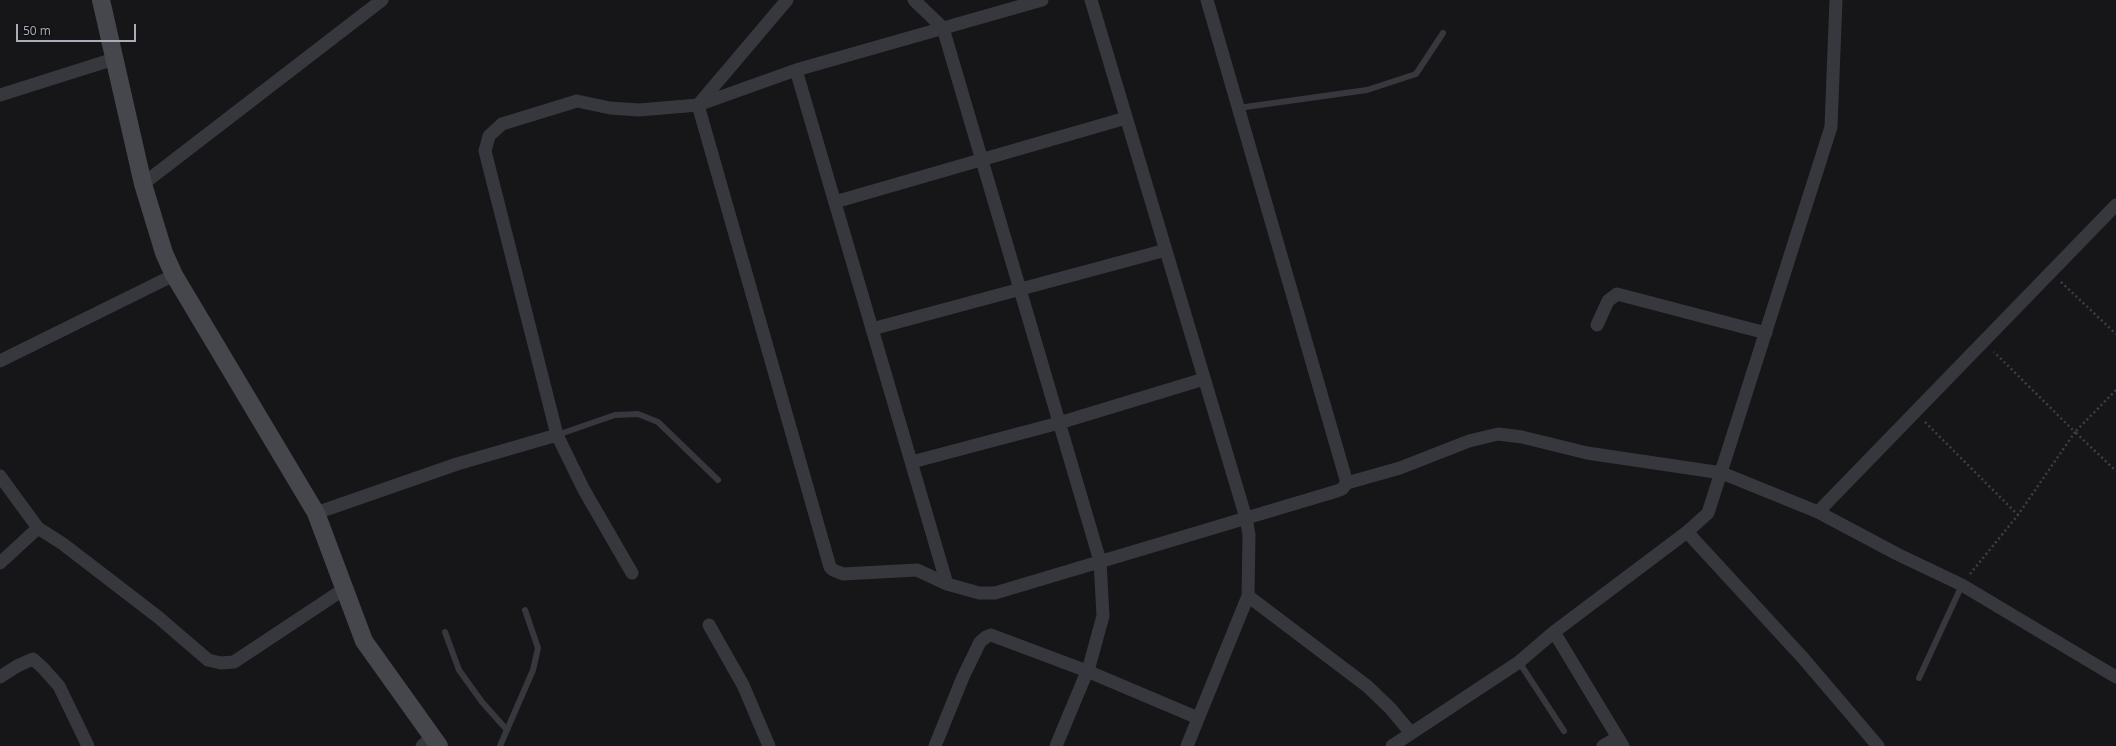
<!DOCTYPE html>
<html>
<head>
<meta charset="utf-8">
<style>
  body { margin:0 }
  #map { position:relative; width:2116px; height:746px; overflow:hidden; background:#161618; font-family:"Open Sans",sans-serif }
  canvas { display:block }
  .scale { position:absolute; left:16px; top:24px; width:120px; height:18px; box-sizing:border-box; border:2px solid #a8adb8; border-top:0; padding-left:5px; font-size:12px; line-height:14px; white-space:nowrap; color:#a8adb8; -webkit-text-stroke:3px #111113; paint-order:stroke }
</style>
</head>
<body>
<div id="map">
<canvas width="2116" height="746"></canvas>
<div class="scale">50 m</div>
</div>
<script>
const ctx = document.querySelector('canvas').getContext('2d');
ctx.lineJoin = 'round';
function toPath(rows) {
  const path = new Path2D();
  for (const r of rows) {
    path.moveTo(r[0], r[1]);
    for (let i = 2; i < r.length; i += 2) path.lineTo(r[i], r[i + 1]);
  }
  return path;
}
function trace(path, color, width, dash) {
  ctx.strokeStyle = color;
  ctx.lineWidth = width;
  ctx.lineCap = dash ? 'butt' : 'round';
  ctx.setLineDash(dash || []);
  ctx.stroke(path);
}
trace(toPath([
  [2061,282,2116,334],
  [2116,390,2075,432,2116,471],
  [1925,422,2018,515],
  [1970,574,2018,515,2075,432,1994,352]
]), '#3d3f44', 2.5, [2, 3]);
trace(toPath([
  [1238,108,1367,90,1416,74,1443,33],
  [557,435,615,415,638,414,658,422,718,480],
  [445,632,459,670,482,702,507,730],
  [1519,662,1564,731],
  [1919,678,1962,585],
  [500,746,533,670,538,648,525,610]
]), '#37383d', 6);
trace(toPath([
  [787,0,698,105,830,567,833,570,843,574,917,570,947,584,979,593,995,593,1337,491,1342,489,1347,483,1207,0],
  [914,0,943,28,1100,561,1103,616,1089,667,1056,746],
  [1091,0,1246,518,1249,535,1248,596,1187,746],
  [796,70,947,584],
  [0,95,114,59],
  [143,184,382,0],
  [835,202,1126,118],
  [1597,325,1608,301,1617,294,1766,333],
  [872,329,1166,250],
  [0,361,174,275],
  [912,462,1059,423,1204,379],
  [0,476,38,528,0,563],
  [1347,483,1400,468,1469,441,1498,434,1522,437,1587,453,1722,473,1818,512,1897,554,1962,585,2116,677],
  [1818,512,2116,205],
  [316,513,457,464,557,435],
  [38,528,63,544,158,617,208,660,221,663,234,662,344,589],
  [1687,532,1803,658,1878,746],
  [632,573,584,490,557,435,485,151,489,136,502,124,577,101,610,108,639,110,698,105,796,70,1042,0],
  [1248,596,1367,686,1390,708,1411,733],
  [709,625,743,685,769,746],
  [1554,632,1623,746],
  [0,677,17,666,33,659,43,668,59,686,88,746],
  [422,746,432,737],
  [935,746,963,677,980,642,986,637,991,635,1087,671,1198,718],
  [1392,746,1519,662,1554,632,1687,532,1708,513,1831,127,1836,0],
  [1603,746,1617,738]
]), '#37383d', 13);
trace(toPath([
  [101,0,143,184,164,253,174,275,316,513,364,641,439,746]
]), '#45474d', 18);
</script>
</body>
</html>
